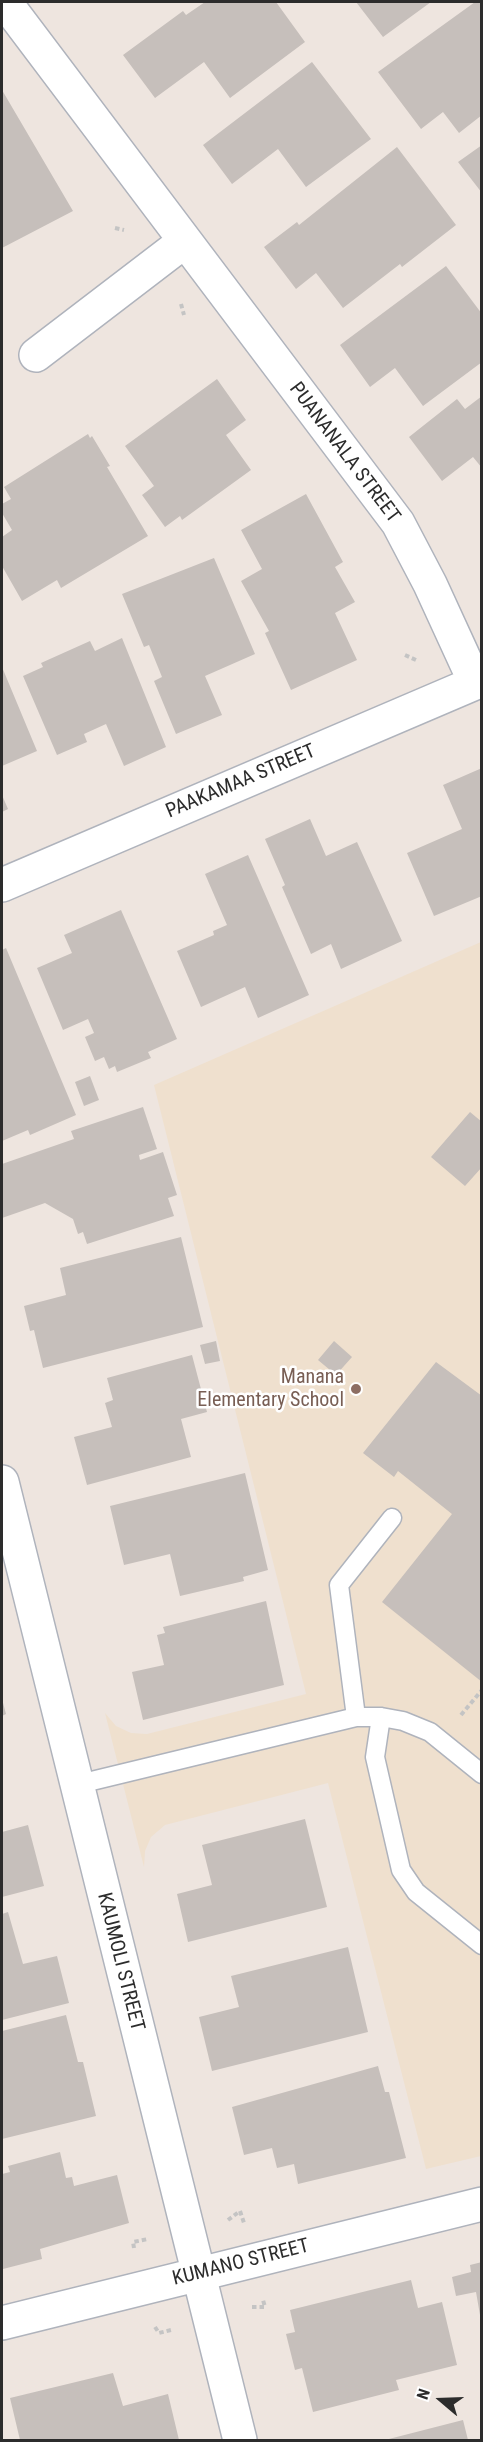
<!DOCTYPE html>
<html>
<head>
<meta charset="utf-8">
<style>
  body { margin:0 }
  #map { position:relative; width:483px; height:2442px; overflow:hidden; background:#eee5df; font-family:"Roboto Condensed",sans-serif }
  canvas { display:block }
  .frame { position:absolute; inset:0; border:3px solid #2c2c2c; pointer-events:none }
  .north { position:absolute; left:411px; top:2370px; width:60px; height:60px; -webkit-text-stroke:4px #fff; paint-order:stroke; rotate:289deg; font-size:16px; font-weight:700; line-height:24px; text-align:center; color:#2c2c2c }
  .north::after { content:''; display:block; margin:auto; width:21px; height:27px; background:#2c2c2c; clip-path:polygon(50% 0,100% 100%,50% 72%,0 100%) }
</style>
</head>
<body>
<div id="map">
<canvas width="483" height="2442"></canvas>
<div class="frame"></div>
<div class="north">N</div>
</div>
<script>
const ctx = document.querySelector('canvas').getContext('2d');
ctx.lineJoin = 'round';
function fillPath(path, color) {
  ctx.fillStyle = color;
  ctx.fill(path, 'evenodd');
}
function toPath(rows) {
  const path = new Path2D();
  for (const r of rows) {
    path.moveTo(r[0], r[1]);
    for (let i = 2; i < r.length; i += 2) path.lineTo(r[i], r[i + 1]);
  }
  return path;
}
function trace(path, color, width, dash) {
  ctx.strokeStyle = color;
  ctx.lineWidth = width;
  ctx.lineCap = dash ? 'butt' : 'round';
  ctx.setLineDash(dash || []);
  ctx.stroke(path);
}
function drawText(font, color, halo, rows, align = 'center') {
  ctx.font = font + ' "Roboto Condensed",sans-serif';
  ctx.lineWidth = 5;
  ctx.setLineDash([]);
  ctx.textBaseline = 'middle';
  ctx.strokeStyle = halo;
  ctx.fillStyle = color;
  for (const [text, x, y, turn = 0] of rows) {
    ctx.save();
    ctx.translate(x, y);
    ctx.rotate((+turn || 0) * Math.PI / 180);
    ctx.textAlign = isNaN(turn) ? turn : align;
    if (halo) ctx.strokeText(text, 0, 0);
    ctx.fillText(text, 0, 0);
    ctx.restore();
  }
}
fillPath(toPath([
  [481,942,481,2156,426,2169,328,1783,165,1825,151,1837,145,1851,144,1867,105,1713,116,1726,131,1733,147,1734,306,1694,154,1085]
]), '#efe0ce');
fillPath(toPath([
  [205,2,276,2,305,42,230,98,204,62,155,98,123,55,183,11,186,15],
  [356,2,431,2,383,37],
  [475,2,482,2,482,115,459,133,443,112,421,129,378,72],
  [312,62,371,139,306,187,278,149,232,184,203,145],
  [2,90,73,211,2,248],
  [482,145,482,193,458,162],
  [397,147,456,225,402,267,400,264,343,308,316,273,296,289,264,247,297,222,299,225],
  [446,266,482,314,482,362,423,406,395,368,370,387,340,345],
  [217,379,246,420,226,435,251,470,182,520,180,516,165,527,142,495,154,486,125,446],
  [482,396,482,468,473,457,442,481,409,437,457,399,465,409],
  [88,434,90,438,92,436,110,466,107,467,148,536,61,588,57,580,22,601,2,566,2,537,12,530,2,513,2,504,11,499,4,487],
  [306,494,343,562,335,567,355,602,335,613,357,660,291,690,265,633,269,631,241,581,262,569,241,530],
  [214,558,255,654,205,676,222,715,176,734,154,681,162,677,149,645,144,647,122,594],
  [122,638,166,747,124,766,106,724,84,734,87,742,57,755,23,676,43,667,41,663,90,641,95,651],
  [2,667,37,751,2,766],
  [482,768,482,896,434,916,407,853,462,829,443,785],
  [2,795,8,809,2,812],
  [310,819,326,856,357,842,402,941,341,969,331,944,311,954,282,887,285,885,265,839],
  [248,855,309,995,258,1018,245,987,201,1007,177,951,214,935,213,931,227,925,205,874],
  [121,910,177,1039,148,1052,151,1058,117,1072,115,1066,109,1069,104,1057,95,1061,85,1037,94,1033,88,1019,63,1030,37,968,72,953,64,935],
  [6,948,76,1115,30,1135,28,1130,2,1141,2,950],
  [90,1076,99,1100,84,1106,75,1082],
  [143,1107,157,1149,139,1155,140,1160,163,1152,177,1195,168,1198,174,1216,87,1244,83,1232,78,1234,73,1219,45,1203,2,1218,2,1164,74,1139,71,1131],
  [470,1112,482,1122,482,1167,465,1186,431,1157],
  [181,1237,203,1327,43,1368,34,1330,30,1331,24,1306,66,1295,60,1268],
  [216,1341,220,1361,205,1364,200,1345],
  [334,1341,352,1357,336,1375,318,1360],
  [192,1355,207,1412,181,1419,191,1457,87,1485,74,1437,112,1427,105,1403,113,1400,107,1378],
  [436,1362,482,1396,482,1682,382,1602,452,1514,398,1471,394,1477,363,1453],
  [245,1473,268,1570,243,1577,244,1581,180,1596,170,1554,124,1565,110,1506],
  [266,1601,284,1685,143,1720,132,1672,164,1665,157,1635,165,1633,163,1627],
  [2,1699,6,1714,2,1716],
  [305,1819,327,1907,188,1942,177,1894,212,1885,202,1845],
  [28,1825,44,1886,2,1897,2,1832],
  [8,1912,23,1964,57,1956,69,2003,2,2020,2,1914],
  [348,1947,368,2032,212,2071,199,2017,239,2007,231,1976],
  [66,2015,78,2062,83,2062,96,2116,2,2139,2,2031],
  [378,2066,385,2092,389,2092,406,2158,298,2184,294,2164,277,2168,272,2148,244,2155,232,2107],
  [60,2152,66,2178,72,2177,74,2186,117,2175,129,2223,40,2249,42,2259,3,2269,2,2174,10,2172,8,2166],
  [482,2262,482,2315,480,2315,476,2292,456,2296,452,2277,471,2272,470,2265],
  [411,2280,418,2308,442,2302,457,2365,396,2380,399,2390,313,2412,302,2368,295,2370,286,2334,295,2332,290,2310],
  [113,2373,123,2406,168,2394,179,2440,20,2440,10,2398],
  [463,2420,468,2440,385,2440]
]), '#c6bfbb');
const lane = toPath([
  [356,1717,339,1585,392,1518],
  [381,1717,375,1757,401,1870,416,1892,482,1945],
  [75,1785,356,1717,381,1717,403,1721,430,1732,482,1774]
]);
const street = toPath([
  [5,2,398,523,430,584,475,682],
  [36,355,185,241],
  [2,885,482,680],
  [2,1482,240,2440],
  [2,2323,482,2204]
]);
trace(lane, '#afb3bc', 21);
trace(street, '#afb3bc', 36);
trace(toPath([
  [115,228,124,230],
  [181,304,184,315],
  [405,655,416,660],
  [461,1715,482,1690],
  [228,2220,240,2211,244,2223],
  [134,2248,133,2242,148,2239],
  [252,2307,265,2307,263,2300],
  [155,2327,159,2333,171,2330]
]), '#c4c4c4', 4, [4.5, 3]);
trace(lane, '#fff', 18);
trace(street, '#fff', 33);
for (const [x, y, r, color] of [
  [356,1389,6,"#8d6e63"]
]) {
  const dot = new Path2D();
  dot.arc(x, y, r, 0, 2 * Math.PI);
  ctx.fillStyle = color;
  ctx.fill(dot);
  trace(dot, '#fff', 2);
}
drawText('20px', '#2c2c2c', '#fff', [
  ["PUANANALA STREET",344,453,53],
  ["PAAKAMAA STREET",241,782,-23],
  ["KAUMOLI STREET",120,1962,76],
  ["KUMANO STREET",241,2263,-14]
]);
drawText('20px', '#785e54', '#fff', [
  ["Manana",344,1378],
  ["Elementary School",344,1401]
], 'right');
</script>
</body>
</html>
